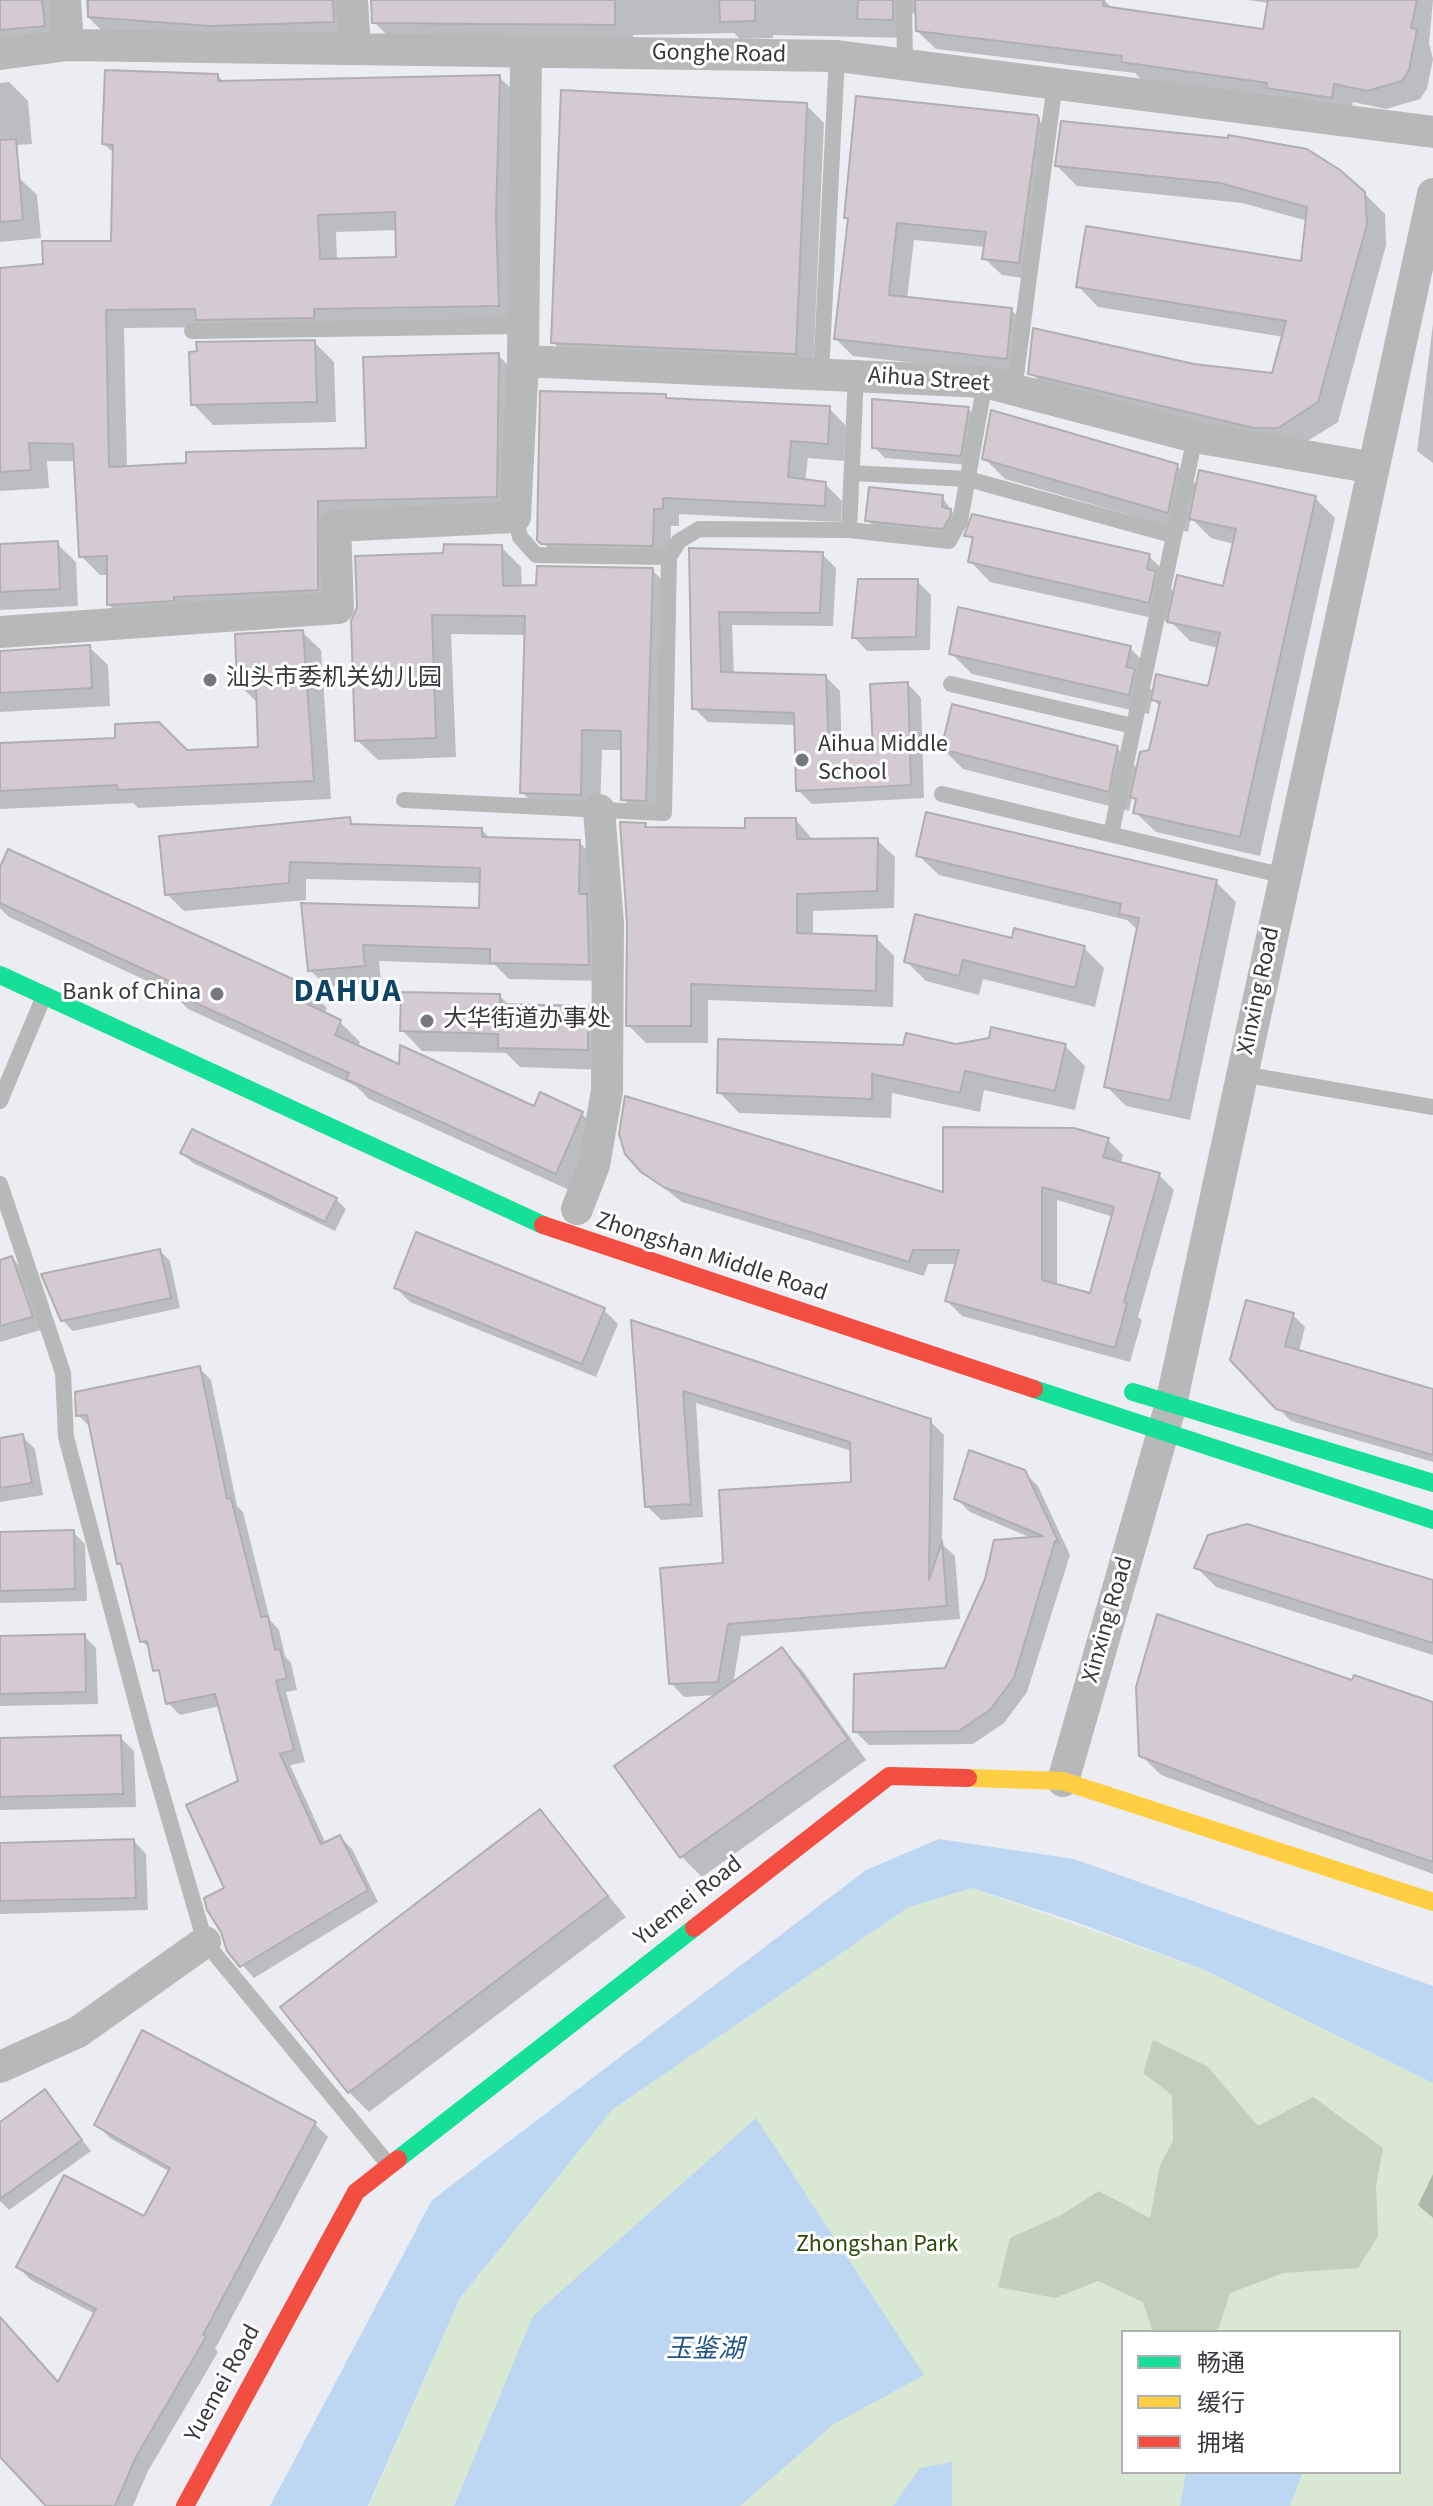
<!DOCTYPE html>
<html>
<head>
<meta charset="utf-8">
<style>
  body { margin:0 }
  #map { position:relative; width:1433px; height:2506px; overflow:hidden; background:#ecedf2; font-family:"Source Sans 3","Noto Sans SC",sans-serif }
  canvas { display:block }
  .legend { position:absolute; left:1121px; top:2330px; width:280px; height:144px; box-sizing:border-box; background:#fff; border:2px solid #afb0b2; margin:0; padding:10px 14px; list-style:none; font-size:24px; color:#38393e }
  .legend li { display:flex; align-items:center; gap:16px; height:40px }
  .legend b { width:40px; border:2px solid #afb0b2 }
</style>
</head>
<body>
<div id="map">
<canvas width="1433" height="2506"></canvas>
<ul class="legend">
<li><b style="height:10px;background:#16e098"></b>畅通</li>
<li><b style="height:10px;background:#ffcf43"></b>缓行</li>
<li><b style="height:10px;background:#f24e42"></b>拥堵</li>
</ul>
</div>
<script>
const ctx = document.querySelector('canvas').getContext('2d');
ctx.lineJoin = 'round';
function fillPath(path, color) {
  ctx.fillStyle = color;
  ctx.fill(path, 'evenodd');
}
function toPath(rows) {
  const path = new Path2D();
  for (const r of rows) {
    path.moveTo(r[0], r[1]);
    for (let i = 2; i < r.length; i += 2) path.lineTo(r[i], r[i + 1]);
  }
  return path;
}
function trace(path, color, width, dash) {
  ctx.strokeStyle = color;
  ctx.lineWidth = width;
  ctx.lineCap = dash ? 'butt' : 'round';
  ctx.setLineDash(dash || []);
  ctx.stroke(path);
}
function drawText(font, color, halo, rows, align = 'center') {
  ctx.font = font + ' "Source Sans 3","Noto Sans SC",sans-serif';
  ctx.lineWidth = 6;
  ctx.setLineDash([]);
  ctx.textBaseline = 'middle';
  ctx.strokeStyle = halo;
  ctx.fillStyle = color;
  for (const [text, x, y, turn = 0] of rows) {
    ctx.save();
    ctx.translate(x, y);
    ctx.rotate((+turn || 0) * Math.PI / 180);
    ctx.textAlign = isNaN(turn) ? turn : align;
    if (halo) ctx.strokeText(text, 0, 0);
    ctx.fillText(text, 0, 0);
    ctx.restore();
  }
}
fillPath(toPath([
  [972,1888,1205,1970,1433,2083,1433,2506,369,2506,460,2298,613,2109,909,1907],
  [1123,2332,1399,2332,1399,2472,1123,2472]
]), '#d9e8d3');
fillPath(toPath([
  [1153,2040,1207,2066,1258,2126,1313,2097,1383,2148,1376,2186,1378,2236,1358,2268,1283,2273,1230,2293,1219,2327,1214,2332,1153,2332,1143,2302,1098,2281,1055,2298,998,2287,1010,2238,1061,2215,1099,2191,1150,2218,1160,2165,1173,2141,1172,2095,1143,2073]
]), '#c1d0ba');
fillPath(toPath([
  [939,1839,1074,1859,1433,1986,1433,2083,1205,1970,1070,1920,972,1888,909,1907,613,2109,460,2298,368,2506,270,2506,432,2200,866,1870],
  [756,2118,924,2375,834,2424,740,2506,454,2506,533,2316],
  [952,2462,952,2506,893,2506,920,2468],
  [1186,2472,1303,2472,1290,2506,1180,2506]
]), '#bdd7f3');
fillPath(toPath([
  [0,0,60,0,62,44,0,50],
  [86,0,367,0,352,40,106,35,87,16],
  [371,0,1104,0,1114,10,1265,31,1269,3,1247,0,1433,0,1429,44,1433,59,1427,89,1420,99,1386,109,1353,102,1350,116,1142,80,1135,73,936,49,917,31,917,11,912,14,911,38,773,35,773,38,740,39,734,33,633,35,633,43,393,41,374,22],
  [218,76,225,83,499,77,518,95,517,324,124,328,127,468,368,450,498,355,517,374,515,514,336,519,336,608,128,623,109,605,109,575,100,575,81,556,76,461,47,461,49,488,0,491,0,270,45,266,113,243,115,154,104,144],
  [398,230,398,259,337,260,336,232],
  [9,82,28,101,32,144,0,146,0,83],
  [806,105,824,123,813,372,571,361,553,342],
  [1036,117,1053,135,1036,280,1002,275,984,258,986,247,914,240,907,299,1011,310,1029,327,1024,375,853,356,836,339,850,221,846,217],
  [1057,166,1364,193,1385,214,1386,245,1338,422,1298,447,1051,393,1031,373,1194,366,1274,376,1284,337,1098,307,1078,286,1302,264,1308,221,1242,203,1077,186],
  [18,177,37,195,41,238,0,242,0,178],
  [1433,324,1433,463,1417,451],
  [314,342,334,362,336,422,213,425,193,404],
  [666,396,670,401,829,408,846,426,844,461,808,458,805,481,825,484,842,501,841,522,679,514,679,526,671,526,670,562,560,560,539,539],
  [968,409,979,419,970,465,885,458,874,447],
  [984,458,1177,466,1198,487,1315,498,1335,518,1260,856,1156,832,1135,812,1137,802,1132,796,1129,811,963,769,943,749,1117,748,1138,769,1151,752,1161,707,1152,699,1149,714,972,674,952,654,1130,648,1150,668,1146,684,1154,692,1210,689,1218,648,1190,641,1171,622,990,582,970,561,974,542,967,535,1149,556,1169,576,1167,585,1175,593,1224,588,1234,544,1211,538,1191,518,1188,532,1005,479],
  [942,497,956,517,949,535,874,527,867,520],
  [57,544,76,562,78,606,0,610,0,546],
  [501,547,521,567,522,588,652,570,672,590,666,820,643,819,623,799,623,750,602,750,600,814,542,813,522,792,527,635,451,634,456,757,378,760,357,740,445,555],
  [691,550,822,554,836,568,833,626,732,625,734,674,826,677,840,691,842,753,875,752,908,684,921,698,924,798,812,804,798,790,796,725,708,722,694,708],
  [917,581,931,595,930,650,867,651,854,637],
  [302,632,321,650,331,799,138,808,133,803,0,809,0,745,187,752,260,749,259,704,239,685],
  [89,647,108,665,110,706,0,712,0,653],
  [349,820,356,826,482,830,492,840,579,842,596,859,605,981,509,979,495,965,379,961,381,982,327,987,310,970,303,905,481,911,481,883,306,879,306,900,184,911,167,894],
  [796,820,813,840,877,840,895,857,894,908,813,911,813,936,876,938,894,956,893,1007,708,1000,708,1043,646,1043,628,1025,645,825,649,829,747,830],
  [918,855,1216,882,1236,902,1190,1120,1126,1106,1106,1086,1139,931,1127,920,939,875],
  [0,872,307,988,327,1008,324,1014,340,1022,360,1042,358,1047,401,1067,535,1108,582,1114,602,1134,576,1193,369,1099,356,1086,188,1009,171,992,9,917,0,908],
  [1013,940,1084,948,1104,968,1095,1007,983,979,979,995,926,981,906,961],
  [500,996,510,1006,588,1008,608,1028,608,1070,520,1067,506,1053,422,1051,402,1030],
  [956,1046,1065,1046,1085,1066,1075,1110,984,1090,980,1112,892,1093,891,1118,739,1113,719,1092],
  [1108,1140,1123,1155,1120,1164,1159,1175,1174,1190,1138,1317,1142,1320,1130,1362,962,1316,947,1301,957,1264,928,1264,924,1276,682,1202,643,1171,945,1195],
  [1057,1200,1114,1217,1092,1296,1057,1286],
  [182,1153,336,1199,346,1209,335,1231,193,1163],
  [160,1251,170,1261,180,1308,73,1331,62,1320,44,1275],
  [12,1258,24,1271,44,1329,0,1342,0,1262],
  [396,1288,604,1310,618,1324,596,1377,410,1302],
  [1247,1303,1293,1315,1305,1327,1299,1352,1433,1391,1433,1462,1291,1421,1278,1408],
  [633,1322,930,1421,944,1435,942,1544,955,1556,960,1619,741,1636,733,1685,782,1650,802,1670,866,1760,702,1877,682,1857,717,1695,684,1697,671,1683,725,1565,853,1484,852,1451,696,1403,703,1517,661,1520,647,1506],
  [199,1368,211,1380,237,1506,243,1512,270,1620,279,1630,285,1656,291,1663,297,1690,286,1692,305,1762,290,1765,326,1844,340,1837,352,1849,378,1902,254,1978,229,1950,227,1889,240,1782,220,1706,180,1715,168,1703,153,1652,142,1641,124,1569,119,1563,90,1427,78,1415],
  [22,1436,35,1449,43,1495,0,1502,0,1440],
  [1024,1472,1038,1486,1070,1555,1027,1692,1004,1723,973,1744,869,1745,855,1731,946,1670,1034,1539,970,1512,956,1498],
  [73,1532,85,1544,87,1601,0,1603,0,1534],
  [1196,1567,1433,1583,1433,1655,1216,1587],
  [84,1636,96,1648,98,1704,0,1706,0,1638],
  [1354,1682,1433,1704,1433,1874,1161,1775,1141,1755],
  [120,1737,134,1751,136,1807,0,1810,0,1740],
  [540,1812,626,1917,369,2112,349,2092],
  [134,1841,146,1854,148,1910,0,1914,0,1845],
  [45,2092,91,2151,9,2210,0,2201,0,2124],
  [315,2124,328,2137,215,2349,218,2352,148,2471,133,2506,49,2506,0,2454,0,2318,59,2385,95,2314,31,2280,18,2267,144,2219,170,2172,110,2138,97,2125],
  [1433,2174,1433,2218,1418,2205]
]), '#0003');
const building = toPath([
  [0,0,42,0,45,26,0,30,0,0],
  [88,0,333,0,334,22,210,26,88,17,88,0],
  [371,0,615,0,615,25,372,23,371,0],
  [719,0,755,0,755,21,720,22,719,0],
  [858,0,893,0,893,20,857,19,858,0],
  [915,0,1104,0,1103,6,1263,29,1268,0,1417,0,1411,28,1417,29,1409,70,1402,81,1367,91,1334,84,1332,98,1266,88,1267,83,1121,62,1122,56,916,31,915,0],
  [105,70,218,74,218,81,500,75,496,216,499,306,314,309,314,318,196,320,195,309,106,310,109,467,186,463,186,452,366,448,363,357,499,353,497,497,318,501,318,590,174,597,174,601,107,605,107,556,79,557,73,444,29,443,31,470,0,472,0,268,43,264,42,241,111,241,113,145,102,144,105,70],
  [395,212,396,257,320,259,318,215,395,212],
  [561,90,807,103,796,354,551,343,561,90],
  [856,96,1037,115,1039,119,1019,263,982,259,986,232,897,223,889,295,1012,308,1007,359,834,339,848,218,844,218,856,96],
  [1061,121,1228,138,1228,135,1307,149,1340,170,1365,192,1367,224,1318,402,1278,428,1254,428,1028,374,1033,328,1194,364,1272,373,1286,321,1076,287,1086,226,1301,261,1307,207,1220,183,1055,166,1061,121],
  [16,139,23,220,0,222,0,140,16,139],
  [315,340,317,402,191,405,189,352,197,351,196,342,315,340],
  [540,391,666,394,666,398,830,406,828,444,791,441,788,477,826,482,825,506,663,498,663,509,654,509,653,546,541,544,537,540,540,391],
  [872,399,969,407,961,456,872,448,872,399],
  [991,410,1178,464,1168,513,982,459,991,410],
  [1199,470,1316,496,1240,837,1133,813,1136,799,1130,797,1140,752,1149,750,1160,702,1151,700,1156,674,1208,686,1220,633,1167,622,1177,575,1223,586,1236,529,1189,519,1199,470],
  [869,487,943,495,942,507,951,509,950,517,943,529,865,521,869,487],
  [972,514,1150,554,1147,569,1156,571,1149,603,968,562,973,537,964,536,972,514],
  [58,541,60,589,0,592,0,544,58,541],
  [444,544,502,545,503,586,536,585,537,566,653,568,646,801,621,800,621,731,582,730,581,795,520,793,525,616,432,615,436,738,355,741,351,621,357,607,355,556,443,553,444,544],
  [689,548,823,552,820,613,719,612,721,672,826,675,829,752,873,750,870,684,908,682,911,785,796,791,794,713,692,709,689,548],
  [858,579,918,579,916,637,852,638,858,579],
  [958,607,1131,646,1126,667,1135,669,1129,695,949,654,958,607],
  [303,630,314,781,118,790,117,785,0,791,0,743,115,738,115,724,159,722,187,750,258,747,256,685,237,686,235,634,303,630],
  [90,645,92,688,0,693,0,651,90,645],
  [952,704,1118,746,1109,792,941,749,952,704],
  [926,812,1217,880,1170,1101,1104,1087,1139,918,1119,914,1121,904,916,856,926,812],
  [350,817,351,824,482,828,482,837,580,840,579,894,587,894,589,965,490,963,490,949,363,945,365,966,308,971,301,903,479,908,480,868,290,862,289,883,165,895,159,836,350,817],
  [745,818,796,818,797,839,878,838,877,891,797,894,797,933,877,936,876,991,691,984,691,1026,626,1026,627,924,620,822,646,823,645,827,745,828,745,818],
  [8,849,308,986,301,1001,341,1020,335,1035,399,1064,400,1045,534,1106,540,1092,583,1112,556,1174,346,1079,349,1073,165,989,169,981,0,903,0,867,8,849],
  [915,914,1012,938,1014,928,1085,946,1075,988,963,960,959,976,904,962,915,914],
  [401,992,500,994,500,1004,588,1006,588,1050,498,1048,498,1034,400,1031,401,992],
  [991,1027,1066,1044,1055,1091,965,1071,960,1093,872,1074,872,1099,717,1093,718,1039,903,1045,906,1033,956,1044,989,1038,991,1027],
  [625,1096,943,1192,943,1127,1074,1128,1109,1138,1103,1157,1160,1173,1124,1302,1127,1303,1115,1348,945,1301,959,1250,913,1250,909,1262,665,1188,641,1172,625,1154,619,1134,625,1096],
  [1042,1187,1114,1207,1090,1293,1042,1280,1042,1187],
  [192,1129,337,1198,325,1222,180,1153,192,1129],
  [416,1232,605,1308,582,1364,394,1288,416,1232],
  [160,1249,171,1298,61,1321,41,1274,160,1249],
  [12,1256,33,1317,0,1326,0,1260,12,1256],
  [1246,1300,1294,1313,1285,1346,1433,1389,1433,1455,1276,1409,1230,1360,1246,1300],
  [631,1320,931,1419,929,1580,942,1541,947,1606,728,1624,718,1682,669,1684,660,1568,723,1563,719,1490,851,1482,850,1442,683,1391,691,1504,645,1507,631,1320],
  [200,1366,227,1499,231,1498,261,1617,268,1616,275,1650,280,1649,287,1678,276,1681,294,1750,280,1754,321,1844,340,1835,368,1890,240,1967,227,1951,221,1932,207,1910,204,1898,224,1888,186,1805,238,1781,215,1694,166,1704,159,1670,153,1671,147,1641,140,1642,121,1564,117,1564,87,1415,76,1416,75,1392,200,1366],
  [23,1434,32,1483,0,1488,0,1438,23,1434],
  [969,1450,1025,1470,1059,1543,1055,1541,1014,1678,990,1710,959,1731,853,1732,854,1674,945,1668,985,1579,994,1540,1043,1536,954,1499,969,1450],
  [1247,1524,1433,1580,1433,1643,1194,1568,1208,1535,1247,1524],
  [74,1530,75,1589,0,1591,0,1532,74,1530],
  [1157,1614,1352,1680,1354,1675,1433,1702,1433,1862,1304,1818,1139,1756,1136,1687,1157,1614],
  [85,1634,86,1692,0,1694,0,1636,85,1634],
  [782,1647,848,1739,680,1858,614,1766,782,1647],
  [121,1735,123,1794,0,1797,0,1738,121,1735],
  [540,1809,608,1896,348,2093,280,2007,540,1809],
  [134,1839,136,1898,0,1901,0,1843,134,1839],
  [142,2030,316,2122,203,2335,206,2337,136,2457,115,2506,46,2506,0,2457,0,2317,58,2382,96,2309,16,2267,64,2175,144,2216,170,2168,94,2125,142,2030],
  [45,2089,82,2140,0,2199,0,2122,45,2089]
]);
fillPath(building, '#d4cad2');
trace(building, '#b0aeb1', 2);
trace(toPath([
  [904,0,905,63],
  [192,331,522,326],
  [821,373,837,56],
  [1014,390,1055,83],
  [852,473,968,479,1172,535],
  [515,517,520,537,536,555,669,557,679,541,699,529,849,530,949,541,960,521,985,382],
  [849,530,856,375],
  [951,684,1133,726],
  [942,794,1285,876],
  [404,800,664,813,669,557],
  [1111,834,1195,437],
  [1242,1074,1433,1107],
  [0,1101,44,996],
  [0,1184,63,1373,66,1437,146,1739,205,1942,389,2165]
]), '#b7b8b8', 16);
trace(toPath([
  [65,0,68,45],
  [352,0,355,49],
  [0,54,68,45,837,56,1433,132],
  [523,361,985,382,1195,437,1374,468],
  [0,632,338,608,335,526,515,517,523,361,526,52],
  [577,1209,594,1165,607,1091,608,924,599,810],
  [1063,1781,1171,1404,1433,194],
  [0,2067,78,2032,205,1942]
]), '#b7b8b8', 32);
trace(toPath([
  [0,975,543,1225],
  [1034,1389,1433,1520],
  [1133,1392,1433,1483],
  [398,2159,694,1928]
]), '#16e098', 18);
trace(toPath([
  [968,1778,1063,1781,1433,1902]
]), '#ffcf43', 18);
trace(toPath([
  [543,1225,1034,1389],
  [694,1928,889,1776,968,1778],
  [185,2506,356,2192,398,2159]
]), '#f24e42', 18);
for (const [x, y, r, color] of [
  [210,680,8,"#77787d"],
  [802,760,8,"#77787d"],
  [217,994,8,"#77787d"],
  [427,1021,8,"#77787d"]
]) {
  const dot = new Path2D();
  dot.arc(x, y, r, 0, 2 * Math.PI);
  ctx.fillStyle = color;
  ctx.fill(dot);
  trace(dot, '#fff', 3);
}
drawText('24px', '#38393e', '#fff', [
  ["Gonghe Road",719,55,1],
  ["Aihua Street",929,381,4],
  ["Xinxing Road",1260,991,-78],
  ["Zhongshan Middle Road",711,1258,18],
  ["Xinxing Road",1109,1620,-74],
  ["Yuemei Road",689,1902,-38],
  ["Yuemei Road",224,2384,-61]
]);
drawText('24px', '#38393e', '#fff', [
  ["汕头市委机关幼儿园",226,680],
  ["Aihua Middle",818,746],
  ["School",818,774],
  ["Bank of China",201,994,"right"],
  ["大华街道办事处",443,1021]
], 'left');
drawText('24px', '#294909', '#fff', [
  ["Zhongshan Park",877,2246]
]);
drawText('italic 26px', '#245687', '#fff', [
  ["玉鉴湖",705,2351]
]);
ctx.letterSpacing = '2px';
drawText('bold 32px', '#0e4567', '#fff', [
  ["DAHUA",348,994]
]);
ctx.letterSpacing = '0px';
</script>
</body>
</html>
